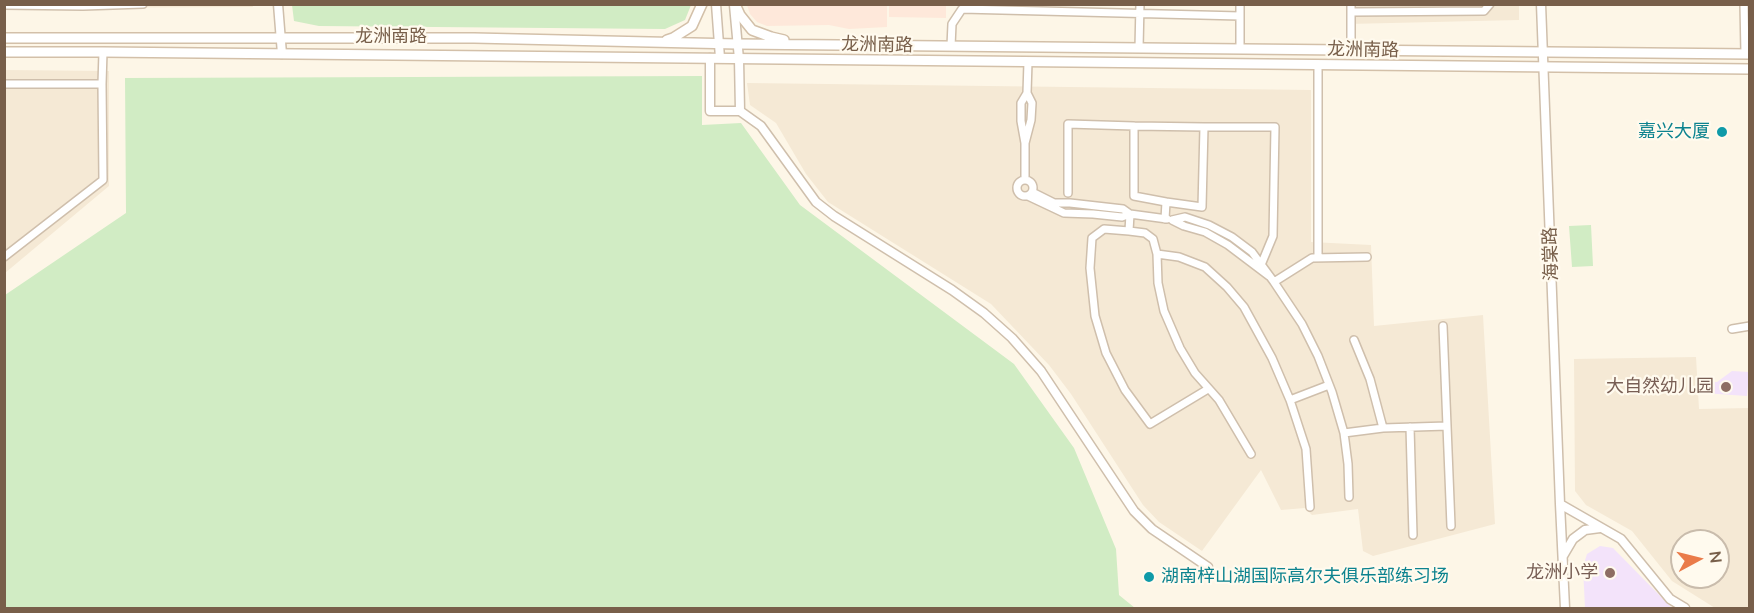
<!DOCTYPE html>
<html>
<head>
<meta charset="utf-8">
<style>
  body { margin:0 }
  #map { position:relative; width:1754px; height:613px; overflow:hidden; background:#fdf6e7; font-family:Mulish,sans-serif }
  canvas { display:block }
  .frame { position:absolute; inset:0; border:6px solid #785f4a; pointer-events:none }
  .north { position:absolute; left:1670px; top:529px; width:60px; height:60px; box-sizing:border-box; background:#fffaee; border:2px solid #c9bcac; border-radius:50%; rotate:83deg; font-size:16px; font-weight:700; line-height:24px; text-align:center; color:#785f4a }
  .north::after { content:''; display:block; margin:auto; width:21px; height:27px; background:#ea7b49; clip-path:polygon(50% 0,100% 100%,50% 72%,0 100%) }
</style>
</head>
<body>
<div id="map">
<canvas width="1754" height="613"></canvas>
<div class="frame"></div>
<div class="north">N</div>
</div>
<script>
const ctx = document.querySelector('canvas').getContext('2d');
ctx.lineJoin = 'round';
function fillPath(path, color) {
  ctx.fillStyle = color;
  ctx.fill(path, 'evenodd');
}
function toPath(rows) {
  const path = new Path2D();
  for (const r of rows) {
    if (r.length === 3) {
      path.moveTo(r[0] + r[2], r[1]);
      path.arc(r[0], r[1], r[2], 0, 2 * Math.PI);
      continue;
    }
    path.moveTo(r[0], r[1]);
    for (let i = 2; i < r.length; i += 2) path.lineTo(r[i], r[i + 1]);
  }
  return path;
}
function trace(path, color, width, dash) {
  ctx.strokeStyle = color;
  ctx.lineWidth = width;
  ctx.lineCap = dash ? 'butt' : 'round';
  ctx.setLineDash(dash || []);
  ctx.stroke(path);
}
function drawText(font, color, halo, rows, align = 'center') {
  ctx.font = font + ' Mulish,"Noto Sans SC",sans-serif';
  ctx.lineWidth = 4.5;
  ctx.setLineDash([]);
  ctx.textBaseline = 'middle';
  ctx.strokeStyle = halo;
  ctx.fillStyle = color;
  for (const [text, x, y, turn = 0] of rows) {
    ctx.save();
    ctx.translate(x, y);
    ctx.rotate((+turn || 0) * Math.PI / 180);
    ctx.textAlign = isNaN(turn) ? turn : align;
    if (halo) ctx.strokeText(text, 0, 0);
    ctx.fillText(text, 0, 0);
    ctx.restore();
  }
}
fillPath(toPath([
  [252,4,253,7,5,8,4,5],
  [1348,5,1519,5,1519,20,1348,24],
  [5,70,109,71,109,186,5,273],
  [747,83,1311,90,1311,242,1371,245,1374,326,1483,315,1495,524,1373,556,1363,551,1358,509,1312,515,1305,508,1281,510,1261,470,1202,551,1159,522,1143,505,1071,394,1049,365,991,304,828,202,806,174,776,123,750,105],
  [1696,357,1699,409,1749,408,1749,608,1715,608,1672,581,1632,531,1586,505,1575,491,1574,359],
  [1682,541,1718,541,1718,577,1682,577]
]), '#f5e9d5');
fillPath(toPath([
  [747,5,887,5,887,27,849,29,829,25,767,26,757,22,750,14],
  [889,5,946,5,946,18,889,17]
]), '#fee8da');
fillPath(toPath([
  [1732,371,1749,372,1747,396,1703,393,1704,382,1717,382],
  [1600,546,1613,548,1672,608,1585,608,1583,567,1587,554]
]), '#f3e3fa');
fillPath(toPath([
  [292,5,292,4,691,5,685,20,665,29,319,26,294,21],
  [702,76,702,125,741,123,800,205,1014,364,1074,448,1116,549,1119,595,1135,608,5,608,5,295,126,213,125,78],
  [1591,225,1593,266,1572,267,1569,226]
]), '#d1ecc4');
const minor = toPath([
  [83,4,83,6,143,4],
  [1240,4,1240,49],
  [1744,4,1745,54],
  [4,5,83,6],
  [1351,12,1484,11,1490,4],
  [951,46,952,24,962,9,1240,16],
  [1139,48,1140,4],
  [1351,50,1351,4],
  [4,84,102,84,103,180,4,257],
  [102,84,103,52],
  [1027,93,1028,62],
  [1204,127,1275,127,1273,236,1261,265],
  [1025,188,8],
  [1025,180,1025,143,1021,121,1021,103,1027,93,1032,103,1031,120,1025,143],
  [1032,192,1054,203,1070,203,1123,209,1130,214,1167,219],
  [1068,193,1068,124,1134,126],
  [1028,196,1064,213,1093,214,1122,217,1130,214],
  [1130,214,1129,231,1145,233,1153,239,1157,254,1158,283,1164,311,1180,348,1195,373,1219,400,1251,454],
  [1165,219,1166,202,1202,207,1204,127,1134,126,1134,196,1166,202],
  [1129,231,1104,229,1092,238,1090,268,1095,316,1106,353,1125,390,1150,424,1208,389],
  [1157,254,1179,257,1205,267,1227,287,1244,307,1272,358,1290,400,1306,449,1310,507],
  [1318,258,1318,64],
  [1269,276,1228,245,1205,232,1184,226,1172,220,1185,217,1209,225,1232,237,1252,252,1274,282,1302,324,1318,356,1332,392,1344,433,1348,464,1349,497],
  [1274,282,1312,258,1367,257],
  [1732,329,1750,326],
  [1354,340,1370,379,1383,428],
  [1290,400,1329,385],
  [1447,426,1451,526],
  [1410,427,1413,535],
  [1344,433,1383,428,1447,426,1443,326]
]);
const tertiary = toPath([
  [278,4,282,54],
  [716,4,720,58],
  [1541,4,1560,504,1621,539,1670,599,1685,608],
  [710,58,710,111,740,111,739,59,734,5],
  [740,111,761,126,816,202,834,216,952,290,984,313,1012,338,1041,371,1134,511,1152,529,1208,567],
  [1560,504,1565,608],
  [1563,556,1573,539,1585,530,1600,528]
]);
const secondary = toPath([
  [735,4,740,15,752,30,771,37,784,40],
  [4,38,474,38,737,44,1750,54],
  [667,40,673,38,692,26,702,4],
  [4,52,103,52,1750,69]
]);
trace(minor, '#cfbfac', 10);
trace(tertiary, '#cfbfac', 11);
trace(secondary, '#d3c0a9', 12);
trace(minor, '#fff', 7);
trace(tertiary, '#fff', 8);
trace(secondary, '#fff', 9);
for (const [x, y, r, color] of [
  [1722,132,6,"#0f9aa8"],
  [1726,387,6,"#8d6e63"],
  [1610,573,6,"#8d6e63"],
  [1149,577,6,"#0f9aa8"]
]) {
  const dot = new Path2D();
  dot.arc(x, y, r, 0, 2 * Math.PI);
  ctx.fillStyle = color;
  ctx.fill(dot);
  trace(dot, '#fffaee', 2);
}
drawText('18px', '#785f4a', '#fffaee', [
  ["龙洲南路",391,37],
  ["龙洲南路",877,45,1],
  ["龙洲南路",1363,50,1],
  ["海棠路",1551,254,-92]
]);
drawText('18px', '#0d838f', '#fffaee', [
  ["嘉兴大厦",1710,132],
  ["湖南梓山湖国际高尔夫俱乐部练习场",1161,577,"left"]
], 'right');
drawText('18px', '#785e54', '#fffaee', [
  ["大自然幼儿园",1714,387],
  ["龙洲小学",1598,573]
], 'right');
</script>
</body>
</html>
